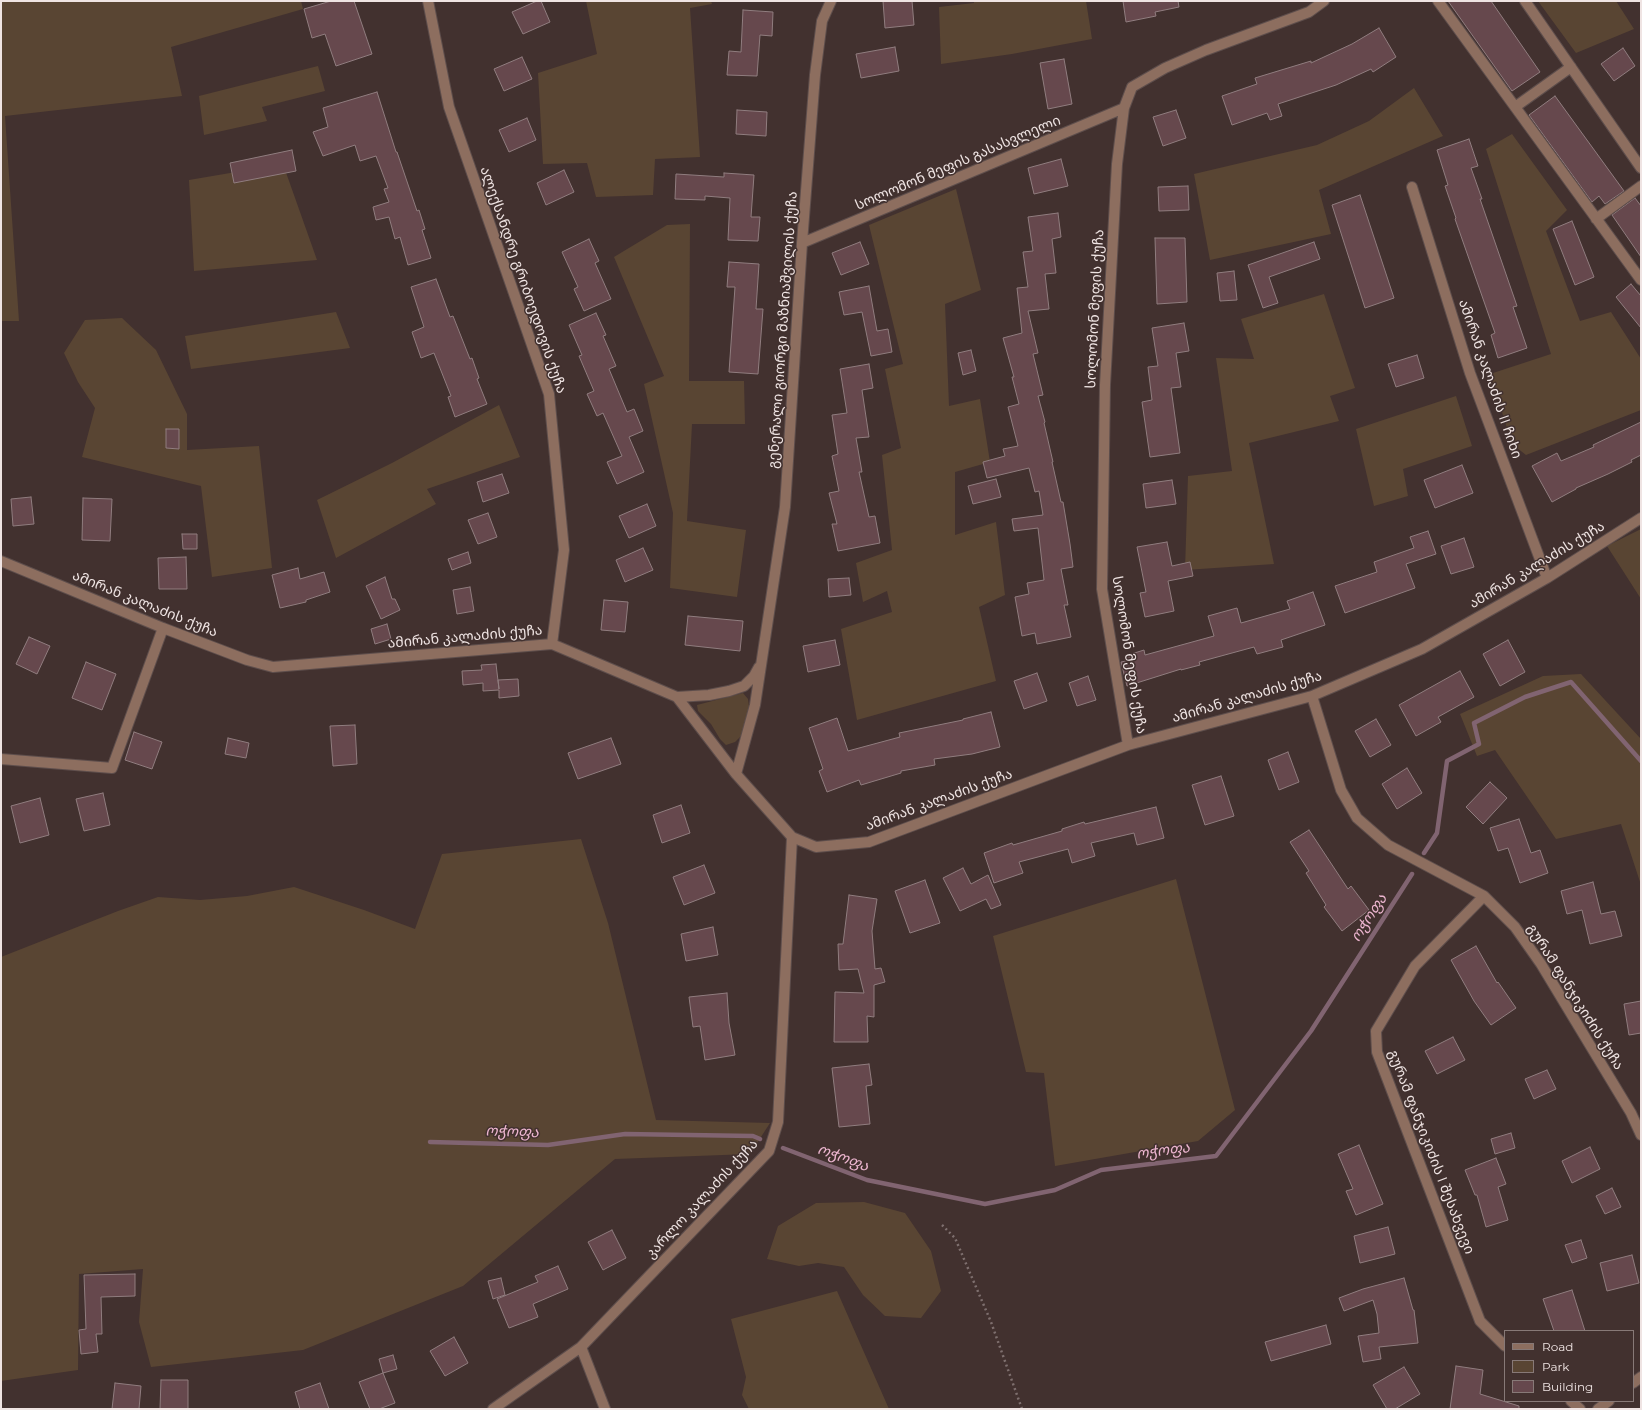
<!DOCTYPE html>
<html>
<head>
<meta charset="utf-8">
<style>
  body { margin:0 }
  #map { position:relative; width:1642px; height:1410px; overflow:hidden; background:#42312f; font-family:Montserrat,sans-serif }
  canvas { display:block }
  .frame { position:absolute; inset:0; border:2px solid #efe4e3; pointer-events:none }
  .legend { position:absolute; left:1504px; top:1330px; width:130px; height:72px; box-sizing:border-box; background:#42312f; border:1px solid #877977; margin:0; padding:5px 7px; list-style:none; font-size:12px; color:#efe4e3 }
  .legend li { display:flex; align-items:center; gap:8px; height:20px }
  .legend b { width:20px; border:1px solid #877977 }
</style>
</head>
<body>
<div id="map">
<canvas width="1642" height="1410"></canvas>
<div class="frame"></div>
<ul class="legend">
<li><b style="height:5px;background:#8d6e5f"></b>Road</li>
<li><b style="height:11px;background:#594533"></b>Park</li>
<li><b style="height:11px;background:#66484d"></b>Building</li>
</ul>
</div>
<script>
const ctx = document.querySelector('canvas').getContext('2d');
ctx.lineJoin = 'round';
function fillPath(path, color) {
  ctx.fillStyle = color;
  ctx.fill(path, 'evenodd');
}
function toPath(rows) {
  const path = new Path2D();
  for (const r of rows) {
    path.moveTo(r[0], r[1]);
    for (let i = 2; i < r.length; i += 2) path.lineTo(r[i], r[i + 1]);
  }
  return path;
}
function trace(path, color, width, dash) {
  ctx.strokeStyle = color;
  ctx.lineWidth = width;
  ctx.lineCap = dash ? 'butt' : 'round';
  ctx.setLineDash(dash || []);
  ctx.stroke(path);
}
function drawText(font, color, halo, rows, align = 'center') {
  ctx.font = font + ' Montserrat,"Noto Sans Georgian",sans-serif';
  ctx.lineWidth = 3;
  ctx.setLineDash([]);
  ctx.textBaseline = 'middle';
  ctx.strokeStyle = halo;
  ctx.fillStyle = color;
  for (const [text, x, y, turn = 0] of rows) {
    ctx.save();
    ctx.translate(x, y);
    ctx.rotate((+turn || 0) * Math.PI / 180);
    ctx.textAlign = isNaN(turn) ? turn : align;
    if (halo) ctx.strokeText(text, 0, 0);
    ctx.fillText(text, 0, 0);
    ctx.restore();
  }
}
fillPath(toPath([
  [1,1,301,1,303,9,171,47,182,96,5,116,19,321,1,321],
  [586,1,711,1,712,4,690,8,700,157,655,159,653,195,596,197,587,163,543,164,538,73,597,54],
  [974,1,1086,1,1092,39,1012,54,941,64,939,7,974,3],
  [1538,1,1616,1,1634,29,1576,53],
  [318,66,325,91,262,107,267,121,204,135,199,96],
  [1414,88,1443,136,1319,190,1331,234,1210,260,1194,174,1317,145,1369,121],
  [1512,134,1567,210,1546,231,1580,321,1611,312,1641,359,1641,410,1526,455,1512,444,1490,374,1551,354,1486,149],
  [283,164,317,260,194,271,189,180],
  [956,189,981,290,945,304,949,406,980,399,990,462,955,472,955,535,996,522,1005,595,979,607,996,681,857,720,841,629,892,612,887,591,863,602,856,563,892,550,882,455,901,448,885,369,903,364,869,225],
  [690,224,689,381,744,381,745,424,692,424,687,521,746,530,737,597,670,588,673,513,644,384,664,376,614,257,667,225],
  [1324,294,1355,388,1330,396,1339,421,1249,443,1274,564,1185,570,1188,476,1232,471,1216,358,1254,359,1241,319],
  [336,312,350,348,191,369,185,336],
  [122,318,156,350,187,414,187,450,259,446,272,568,212,577,201,486,82,457,95,408,78,382,64,353,85,320],
  [1456,396,1472,446,1403,469,1408,496,1374,506,1356,429],
  [499,405,520,457,427,489,436,504,336,558,317,500,392,463],
  [1641,529,1641,599,1607,546],
  [1581,674,1641,739,1641,885,1621,824,1556,839,1495,750,1477,756,1460,714,1543,676],
  [743,693,748,699,749,707,741,736,735,742,726,745,720,739,711,724,698,711,697,705],
  [581,839,608,923,656,1120,770,1123,750,1154,615,1159,463,1286,303,1350,151,1367,139,1322,143,1269,79,1274,78,1370,1,1381,1,957,118,911,158,897,200,900,247,896,294,887,364,910,415,929,442,854],
  [1176,879,1235,1110,1198,1141,1055,1166,1044,1073,1026,1072,993,936],
  [864,1202,905,1213,931,1251,941,1291,921,1318,885,1316,863,1295,844,1267,818,1263,799,1266,767,1259,778,1226,816,1203],
  [837,1291,889,1409,749,1409,742,1395,746,1377,731,1319]
]), '#594533');
trace(toPath([
  [1424,853,1437,833,1447,761,1479,744,1474,723,1525,697,1571,682,1641,761],
  [430,1142,548,1145,625,1134,753,1136,760,1139],
  [783,1148,867,1180,985,1204,1055,1190,1101,1170,1216,1156,1311,1031,1412,874]
]), '#816471', 4.5);
const building = toPath([
  [331,1,354,1,372,54,336,66,325,34,312,38,304,9,331,1],
  [537,1,541,1,550,22,523,34,512,12,537,1],
  [883,1,912,1,914,25,885,28,883,1],
  [1123,1,1178,1,1179,7,1155,12,1156,16,1126,22,1123,1],
  [1448,1,1491,1,1540,72,1512,91,1448,1],
  [743,10,773,12,772,36,760,35,757,76,727,75,729,51,741,52,743,10],
  [1379,28,1396,57,1373,72,1371,69,1336,85,1278,104,1282,116,1270,120,1267,113,1232,125,1222,96,1257,84,1255,78,1311,61,1311,63,1352,44,1379,28],
  [895,47,899,71,861,78,856,54,895,47],
  [1623,48,1635,66,1614,81,1601,64,1623,48],
  [522,57,532,79,504,91,494,69,522,57],
  [1064,59,1072,104,1048,109,1040,63,1064,59],
  [377,92,396,152,397,152,417,211,419,210,425,229,422,230,431,258,408,265,400,237,395,239,389,217,376,220,373,207,389,202,384,189,388,188,376,156,360,161,355,145,323,156,313,132,328,127,323,108,377,92],
  [1555,96,1624,191,1605,204,1599,196,1592,202,1529,115,1555,96],
  [737,110,767,112,766,136,736,134,737,110],
  [1176,110,1186,138,1163,146,1153,117,1176,110],
  [527,118,536,140,509,152,499,130,527,118],
  [1469,139,1478,166,1471,168,1482,199,1480,199,1517,306,1513,307,1527,348,1498,358,1491,335,1495,333,1455,219,1456,218,1445,186,1448,185,1437,150,1469,139],
  [292,150,296,171,234,183,230,163,292,150],
  [1061,159,1068,186,1034,194,1028,168,1061,159],
  [564,170,574,192,546,205,537,183,564,170],
  [724,173,754,175,751,217,760,217,758,241,728,240,730,198,705,196,705,200,675,199,676,174,724,177,724,173],
  [1188,186,1189,210,1159,211,1158,187,1188,186],
  [1360,195,1394,298,1365,308,1332,205,1360,195],
  [1635,198,1641,206,1641,257,1612,215,1635,198],
  [1058,213,1061,237,1052,239,1056,273,1045,274,1049,309,1028,311,1038,353,1033,354,1043,395,1038,396,1045,422,1044,423,1053,462,1052,462,1061,502,1063,502,1070,544,1073,567,1061,569,1068,605,1064,605,1071,637,1037,644,1035,633,1022,636,1015,597,1029,594,1027,583,1044,580,1038,528,1014,531,1012,519,1043,515,1039,491,1035,492,1029,468,987,478,983,462,1005,456,1003,449,1018,446,1008,407,1019,404,1012,377,1014,377,1003,338,1022,333,1017,288,1028,287,1023,252,1033,251,1028,217,1058,213],
  [1572,221,1594,277,1575,285,1553,229,1572,221],
  [1155,238,1185,238,1187,302,1157,304,1155,238],
  [589,239,599,261,595,263,611,299,584,311,574,289,578,287,562,252,589,239],
  [860,242,869,264,841,275,832,253,860,242],
  [1314,242,1320,259,1269,277,1278,303,1263,308,1248,265,1314,242],
  [729,262,759,264,756,309,763,309,758,374,729,372,735,287,727,287,729,262],
  [1234,271,1237,300,1220,301,1217,273,1234,271],
  [436,279,450,317,453,316,470,359,472,358,479,378,477,379,487,404,455,417,448,397,451,396,434,353,421,358,412,332,424,327,411,287,436,279],
  [1631,284,1641,296,1641,328,1616,297,1631,284],
  [869,286,877,331,888,329,892,352,871,356,862,312,844,315,839,292,869,286],
  [596,313,606,335,603,336,616,366,609,369,627,412,634,409,643,431,629,437,644,472,617,484,607,462,622,456,603,413,597,416,587,394,594,391,579,356,582,355,569,325,596,313],
  [1184,323,1189,351,1176,353,1181,387,1171,388,1180,453,1150,457,1142,402,1152,400,1148,367,1158,366,1152,328,1184,323],
  [971,350,976,371,963,375,958,353,971,350],
  [1417,355,1424,378,1396,387,1388,364,1417,355],
  [869,364,873,388,862,390,869,437,856,438,862,472,859,472,869,517,875,516,880,543,838,551,832,524,837,524,829,493,839,491,832,456,838,454,832,415,847,413,840,369,869,364],
  [1641,422,1641,455,1631,460,1632,462,1608,474,1576,488,1576,489,1552,502,1532,466,1557,453,1561,461,1594,447,1593,445,1641,422],
  [166,429,179,429,179,449,166,448,166,429],
  [1462,465,1473,493,1435,508,1424,480,1462,465],
  [502,474,509,493,483,502,477,482,502,474],
  [996,479,1001,497,973,504,968,486,996,479],
  [1172,480,1176,504,1146,508,1143,484,1172,480],
  [31,497,34,524,13,526,11,499,31,497],
  [83,498,112,499,110,541,82,540,83,498],
  [647,504,656,526,629,538,619,516,647,504],
  [488,513,497,537,478,544,468,520,488,513],
  [1428,531,1436,554,1406,564,1415,588,1345,613,1335,586,1377,572,1374,562,1414,548,1410,537,1428,531],
  [182,534,197,534,197,549,183,549,182,534],
  [1464,538,1474,567,1451,574,1441,546,1464,538],
  [1167,542,1172,566,1190,562,1193,576,1168,581,1174,611,1145,617,1140,593,1146,592,1137,547,1167,542],
  [643,548,653,570,625,582,616,560,643,548],
  [468,552,471,563,452,570,448,559,468,552],
  [186,557,187,589,159,589,158,558,186,557],
  [298,568,300,579,324,572,330,592,306,600,306,602,280,608,272,575,298,568],
  [385,577,392,599,395,599,400,610,381,619,366,586,385,577],
  [849,578,851,595,829,597,828,579,849,578],
  [470,587,474,611,457,614,453,590,470,587],
  [1313,592,1325,625,1281,640,1283,647,1257,654,1254,647,1199,662,1200,665,1181,670,1181,669,1127,686,1121,662,1126,661,1125,656,1144,650,1145,655,1214,636,1208,616,1237,608,1241,623,1290,609,1287,601,1313,592],
  [604,600,628,602,625,632,601,630,604,600],
  [688,616,743,621,740,651,685,645,688,616],
  [387,624,391,639,375,644,371,629,387,624],
  [29,637,50,646,37,674,16,664,29,637],
  [835,640,840,665,808,672,803,646,835,640],
  [1508,640,1525,672,1500,686,1483,654,1508,640],
  [86,662,116,674,102,710,72,698,86,662],
  [496,664,499,689,498,680,518,679,519,696,499,698,499,690,483,691,483,683,463,685,462,671,482,670,481,665,496,664],
  [1460,671,1474,697,1438,717,1441,722,1416,736,1399,705,1460,671],
  [1037,673,1047,701,1024,709,1014,681,1037,673],
  [1088,676,1096,700,1077,706,1069,683,1088,676],
  [991,712,1000,747,972,754,934,759,935,765,901,771,901,773,861,785,859,780,827,792,819,771,823,769,809,728,837,718,848,751,900,737,899,733,963,720,963,719,991,712],
  [1376,719,1391,745,1370,757,1355,731,1376,719],
  [355,725,357,764,333,766,330,726,355,725],
  [134,732,162,742,152,769,125,760,134,732],
  [228,738,249,743,246,758,225,754,228,738],
  [611,738,621,764,578,779,568,753,611,738],
  [1288,752,1299,782,1279,790,1268,760,1288,752],
  [1407,768,1422,793,1397,809,1382,784,1407,768],
  [1221,776,1234,816,1205,825,1192,785,1221,776],
  [1490,782,1507,798,1483,824,1466,807,1490,782],
  [103,793,110,825,84,831,76,799,103,793],
  [40,798,49,835,20,843,11,806,40,798],
  [681,805,690,833,662,843,653,815,681,805],
  [1156,807,1164,838,1137,845,1134,833,1091,843,1095,856,1072,863,1068,849,1019,862,1023,873,994,883,984,853,1012,843,1013,845,1062,831,1062,829,1084,822,1085,824,1156,807],
  [1519,819,1531,853,1540,850,1548,873,1520,883,1508,848,1498,851,1490,828,1519,819],
  [1309,830,1348,889,1351,886,1369,910,1342,931,1324,907,1326,905,1306,873,1309,871,1290,842,1309,830],
  [704,865,715,893,684,905,673,877,704,865],
  [963,868,971,884,988,875,1001,905,991,909,986,899,960,911,943,878,963,868],
  [925,880,940,923,910,933,895,891,925,880],
  [1593,882,1601,914,1615,911,1622,936,1590,944,1582,910,1567,914,1561,891,1593,882],
  [849,895,877,899,872,931,875,969,881,968,885,982,874,985,874,1017,867,1016,868,1042,834,1042,835,992,864,993,858,969,839,970,838,944,843,944,849,895],
  [713,927,718,955,686,961,681,934,713,927],
  [1476,946,1497,983,1498,982,1516,1008,1491,1025,1474,1001,1451,960,1476,946],
  [727,993,729,1023,735,1055,705,1060,700,1026,693,1027,689,997,727,993],
  [1641,1001,1641,1033,1629,1035,1624,1004,1641,1001],
  [1453,1037,1465,1060,1437,1074,1425,1051,1453,1037],
  [869,1064,872,1085,866,1086,870,1124,839,1127,832,1068,869,1064],
  [1547,1070,1556,1089,1534,1099,1525,1079,1547,1070],
  [1511,1133,1515,1148,1495,1154,1491,1139,1511,1133],
  [1359,1145,1383,1204,1356,1215,1346,1191,1353,1189,1338,1154,1359,1145],
  [1590,1147,1600,1169,1572,1183,1562,1161,1590,1147],
  [1496,1158,1506,1184,1498,1187,1508,1220,1486,1227,1477,1195,1475,1195,1465,1170,1496,1158],
  [1612,1188,1621,1207,1605,1214,1596,1196,1612,1188],
  [1388,1227,1395,1254,1360,1263,1354,1236,1388,1227],
  [612,1230,626,1258,603,1270,588,1242,612,1230],
  [1581,1240,1587,1258,1572,1263,1565,1245,1581,1240],
  [1632,1255,1639,1283,1607,1291,1600,1263,1632,1255],
  [558,1266,568,1289,533,1304,538,1317,509,1328,497,1299,538,1282,535,1276,558,1266],
  [135,1274,135,1296,101,1297,102,1334,96,1334,98,1352,81,1354,79,1330,86,1329,84,1275,135,1274],
  [501,1278,505,1295,493,1299,488,1281,501,1278],
  [1404,1278,1413,1310,1414,1310,1418,1343,1379,1347,1381,1359,1363,1362,1358,1336,1379,1333,1377,1314,1373,1300,1344,1311,1339,1298,1363,1289,1404,1278],
  [1572,1290,1585,1331,1554,1331,1543,1299,1572,1290],
  [1326,1325,1331,1344,1271,1361,1265,1342,1326,1325],
  [454,1337,468,1363,445,1376,430,1351,454,1337],
  [393,1355,397,1369,383,1373,379,1359,393,1355],
  [1456,1366,1483,1370,1480,1394,1519,1406,1519,1409,1450,1409,1456,1366],
  [1404,1367,1420,1394,1395,1409,1387,1409,1373,1385,1404,1367],
  [383,1373,395,1403,379,1409,370,1409,359,1382,383,1373],
  [161,1380,188,1380,188,1409,160,1409,161,1380],
  [115,1383,141,1386,139,1409,112,1409,115,1383],
  [320,1383,329,1409,300,1409,295,1392,320,1383]
]);
fillPath(building, '#66484d');
trace(building, '#907d7f', 1);
const minor = toPath([
  [428,1,449,107,549,394,564,550,552,644],
  [1438,1,1641,280],
  [1525,1,1641,168],
  [1515,107,1571,67],
  [1412,187,1470,373,1547,578],
  [1596,219,1641,186],
  [802,243,1124,108],
  [1,561,163,628,247,660,273,667,552,644,677,697,736,774,792,837,816,847,869,842,1128,745,1312,696,1422,649,1547,578,1641,518],
  [1312,696,1341,790,1357,818,1388,845,1484,896,1515,927,1541,964,1631,1113,1641,1135],
  [677,697,709,695,729,691,744,686,754,676,759,667],
  [1128,745,1102,589,1105,385,1117,164,1124,108,1132,87,1165,68,1206,50,1309,12,1324,1],
  [1,759,112,768,163,628],
  [736,774,755,705,785,507,802,243,815,75,822,21,831,1],
  [1484,896,1415,966,1376,1031,1377,1052,1480,1321,1505,1346],
  [581,1347,605,1409],
  [1633,1383,1641,1377],
  [1571,1401,1580,1409],
  [493,1409,581,1347,769,1151,778,1122,792,837],
  [1598,1409,1609,1401]
]);
trace(minor, '#5e4e4c', 12);
trace(toPath([
  [942,1225,955,1238,991,1322,1022,1409]
]), '#7e6f6e', 2.5, [2, 3]);
trace(minor, '#8d6e5f', 10);
drawText('14px', '#efe4e3', '#42312f', [
  ["სოლომონ მეფის გასასვლელი",958,163,-23],
  ["ალექსანდრე გრიბოედოვის ქუჩა",523,280,71],
  ["სოლომონ მეფის ქუჩა",1095,309,-87],
  ["გენერალი გიორგი მაზნიაშვილის ქუჩა",783,330,-86],
  ["ამირან კალაძის II ჩიხი",1490,379,71],
  ["ამირან კალაძის ქუჩა",1537,565,-31],
  ["ამირან კალაძის ქუჩა",145,604,22],
  ["ამირან კალაძის ქუჩა",465,637,-5],
  ["სოლომონ მეფის ქუჩა",1129,655,81],
  ["ამირან კალაძის ქუჩა",1247,697,-16],
  ["ამირან კალაძის ქუჩა",939,800,-20],
  ["გურამ ფანჯიკიძის ქუჩა",1575,997,58],
  ["გურამ ფანჯიკიძის I შესახვევი",1431,1152,69],
  ["კარლო კალაძის ქუჩა",702,1199,-47]
]);
drawText('italic 15px', '#ecb5cf', '#42312f', [
  ["ოჭოფა",1369,918,-57],
  ["ოჭოფა",512,1132,2],
  ["ოჭოფა",1163,1151,-7],
  ["ოჭოფა",843,1158,20]
]);
</script>
</body>
</html>
